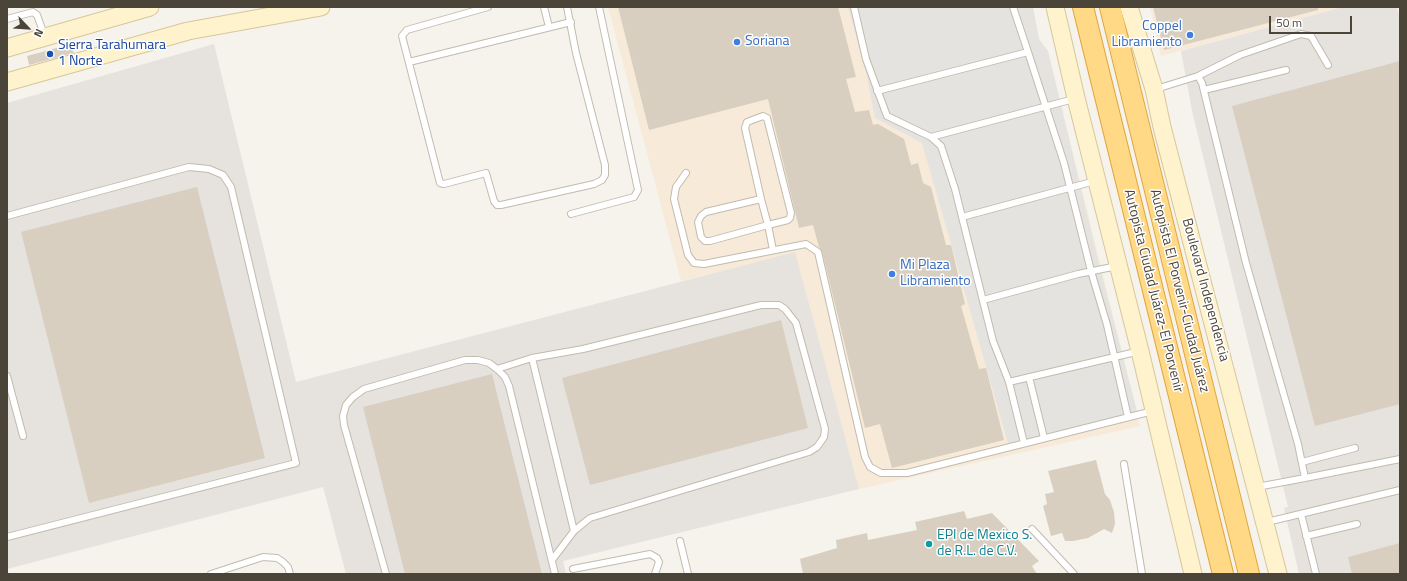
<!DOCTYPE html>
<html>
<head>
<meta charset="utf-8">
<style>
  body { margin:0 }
  #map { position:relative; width:1407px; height:581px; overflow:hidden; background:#f6f3ec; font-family:"Titillium Web",sans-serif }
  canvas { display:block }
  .frame { position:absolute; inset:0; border:8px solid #4b4439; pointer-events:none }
  .north { position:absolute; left:8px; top:8px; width:40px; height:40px; -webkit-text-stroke:3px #fff; paint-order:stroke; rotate:115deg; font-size:11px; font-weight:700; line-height:16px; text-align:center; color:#4b4439 }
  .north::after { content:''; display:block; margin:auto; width:14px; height:18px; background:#4b4439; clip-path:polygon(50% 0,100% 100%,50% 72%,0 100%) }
  .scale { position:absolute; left:1269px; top:16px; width:83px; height:18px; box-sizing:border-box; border:2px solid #4b4439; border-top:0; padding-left:5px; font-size:12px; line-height:14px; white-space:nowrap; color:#4b4439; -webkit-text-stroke:3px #fff; paint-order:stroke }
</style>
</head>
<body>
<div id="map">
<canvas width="1407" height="581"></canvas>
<div class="frame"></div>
<div class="north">N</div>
<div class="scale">50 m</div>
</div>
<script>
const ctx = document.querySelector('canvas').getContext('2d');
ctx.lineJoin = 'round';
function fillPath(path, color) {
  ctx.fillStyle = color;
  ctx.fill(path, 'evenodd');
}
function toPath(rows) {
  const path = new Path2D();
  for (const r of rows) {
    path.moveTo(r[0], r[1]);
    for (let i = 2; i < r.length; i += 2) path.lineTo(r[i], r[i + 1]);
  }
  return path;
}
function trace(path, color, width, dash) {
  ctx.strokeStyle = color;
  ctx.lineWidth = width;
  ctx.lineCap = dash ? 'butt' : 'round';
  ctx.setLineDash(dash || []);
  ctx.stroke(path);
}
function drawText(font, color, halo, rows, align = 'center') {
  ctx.font = font + ' "Titillium Web",sans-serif';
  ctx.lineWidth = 3;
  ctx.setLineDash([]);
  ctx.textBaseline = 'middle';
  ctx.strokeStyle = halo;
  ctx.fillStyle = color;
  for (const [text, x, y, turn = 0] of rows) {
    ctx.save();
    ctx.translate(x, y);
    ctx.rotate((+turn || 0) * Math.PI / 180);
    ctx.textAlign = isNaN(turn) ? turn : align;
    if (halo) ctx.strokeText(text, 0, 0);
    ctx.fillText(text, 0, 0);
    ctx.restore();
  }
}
fillPath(toPath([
  [608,7,1033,7,1039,39,1048,51,1140,426,859,489,795,253,681,281],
  [1150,7,1343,7,1161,56]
]), '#f7ead8');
fillPath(toPath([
  [1343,7,1397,7,1400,19,1400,574,1299,574,1284,508,1288,507,1192,111,1181,51],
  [214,44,296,382,795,252,859,489,563,561,566,574,346,574,323,487,7,569,7,103]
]), '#e6e2dd');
fillPath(toPath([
  [848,7,1033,7,1039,39,1048,51,1098,260,1138,415,1009,447,922,143,875,118,866,73]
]), '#e5e3e0');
fillPath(toPath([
  [618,7,838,7,856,77,846,79,855,112,869,110,873,125,878,124,904,139,911,165,918,163,923,183,931,187,946,245,951,245,965,304,961,306,979,369,986,368,1004,440,892,468,880,424,865,428,822,251,819,247,813,225,799,228,768,99,649,130],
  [1153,7,1318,7,1318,10,1164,50],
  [71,44,74,53,29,65,27,56],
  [1400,61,1400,404,1315,426,1232,106],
  [197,187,265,458,89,503,21,232],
  [781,320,808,428,590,485,562,378],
  [492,374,542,574,405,574,363,407],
  [1096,460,1105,494,1110,500,1114,512,1115,524,1112,533,1104,529,1088,538,1073,541,1065,541,1062,533,1051,536,1043,506,1047,504,1045,494,1054,492,1048,471],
  [964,511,967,519,992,513,1039,561,1032,566,1037,574,803,574,800,559,837,548,836,540,867,533,868,540,917,530,915,522],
  [1400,543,1400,574,1352,574,1348,557]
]), '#d8cfc1');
const service = toPath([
  [488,7,407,30,402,36,440,183,444,184,486,173,494,201,497,205,501,205,594,184,602,180,605,175,605,165,576,53,567,7],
  [544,7,549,27],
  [854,7,866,59,887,116,931,137,941,146,955,189,993,341,1009,382,1024,443],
  [7,19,33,12,37,15,45,37],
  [1028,52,1064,163,1091,271,1107,325,1128,417],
  [409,62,571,22],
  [1198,76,1240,55,1301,34,1311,36,1328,65],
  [1156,89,1198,76,1202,83,1246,263,1298,444,1305,478,1257,487],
  [1204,90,1286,70],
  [877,91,1028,52,1013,7],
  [931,137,1074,99],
  [686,173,676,187,674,199,688,255,694,263,704,264,806,244,818,252,865,457,870,467,881,473,907,473,1153,411],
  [761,199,706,212,701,216,698,222,701,237,705,241,710,241,768,225,788,220,790,218,791,213,767,118,763,116,747,122,745,128,761,199,768,225,773,250],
  [571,214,634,197,638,190,599,7],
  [7,216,189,167,209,169,223,175,231,187,296,463,7,537],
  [962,217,1095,181],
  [983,300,1078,274,1117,266],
  [532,358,574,531],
  [497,369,532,358,583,349,761,305,779,305,785,309,796,323,825,429,824,437,817,447,809,452,590,518,574,531,552,560],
  [7,376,23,436],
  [1029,377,1044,438],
  [1009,382,1140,351],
  [1302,462,1355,448],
  [1124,464,1142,574],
  [1305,478,1400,459],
  [1301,514,1316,574],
  [1267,522,1400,490],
  [1032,529,1074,574],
  [1306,536,1357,524],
  [680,541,688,574],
  [573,569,650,554,657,558,659,562,655,574],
  [211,574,263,557,277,558,283,562,288,567,290,574],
  [386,574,344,425,343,416,346,405,353,397,364,389,465,360,478,360,489,363,497,369,505,377,509,386,555,574]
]);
const secondary = toPath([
  [1055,7,1076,98,1140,351,1193,574],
  [1129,7,1154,89,1162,127,1278,574],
  [7,48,150,7],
  [7,82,188,31,321,7]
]);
const trunk = toPath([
  [1083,7,1223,574],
  [1110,7,1249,574]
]);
trace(service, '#c2bbae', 8);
trace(secondary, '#d6c79b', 19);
trace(trunk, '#e0a43c', 22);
trace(service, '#fff', 6);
trace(secondary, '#fff3cd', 17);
trace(trunk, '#ffd985', 20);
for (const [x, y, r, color] of [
  [1190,35,4,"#3f7fe0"],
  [737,42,4,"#3f7fe0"],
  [50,54,4,"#1a4fb4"],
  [892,274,4,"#3f7fe0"],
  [929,544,4,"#0f9aa8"]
]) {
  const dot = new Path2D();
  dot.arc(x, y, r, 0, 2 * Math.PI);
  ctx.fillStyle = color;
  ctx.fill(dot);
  trace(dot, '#fff', 1.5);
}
drawText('14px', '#366cbe', '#fff', [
  ["Coppel",1182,27,"right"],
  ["Libramiento",1182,43,"right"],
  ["Soriana",745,42],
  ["Mi Plaza",900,266],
  ["Libramiento",900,282]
], 'left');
drawText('14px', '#164399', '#fff', [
  ["Sierra Tarahumara",58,46],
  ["1 Norte",58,62]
], 'left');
drawText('14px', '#4b4439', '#fff', [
  ["Boulevard Independencia",1205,290,75],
  ["Autopista Ciudad Juárez-El Porvenir",1153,291,76],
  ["Autopista El Porvenir-Ciudad Juárez",1179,291,76]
]);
drawText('14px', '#0d838f', '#fff', [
  ["EPI de Mexico S.",937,536],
  ["de R.L. de C.V.",937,552]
], 'left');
</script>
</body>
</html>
